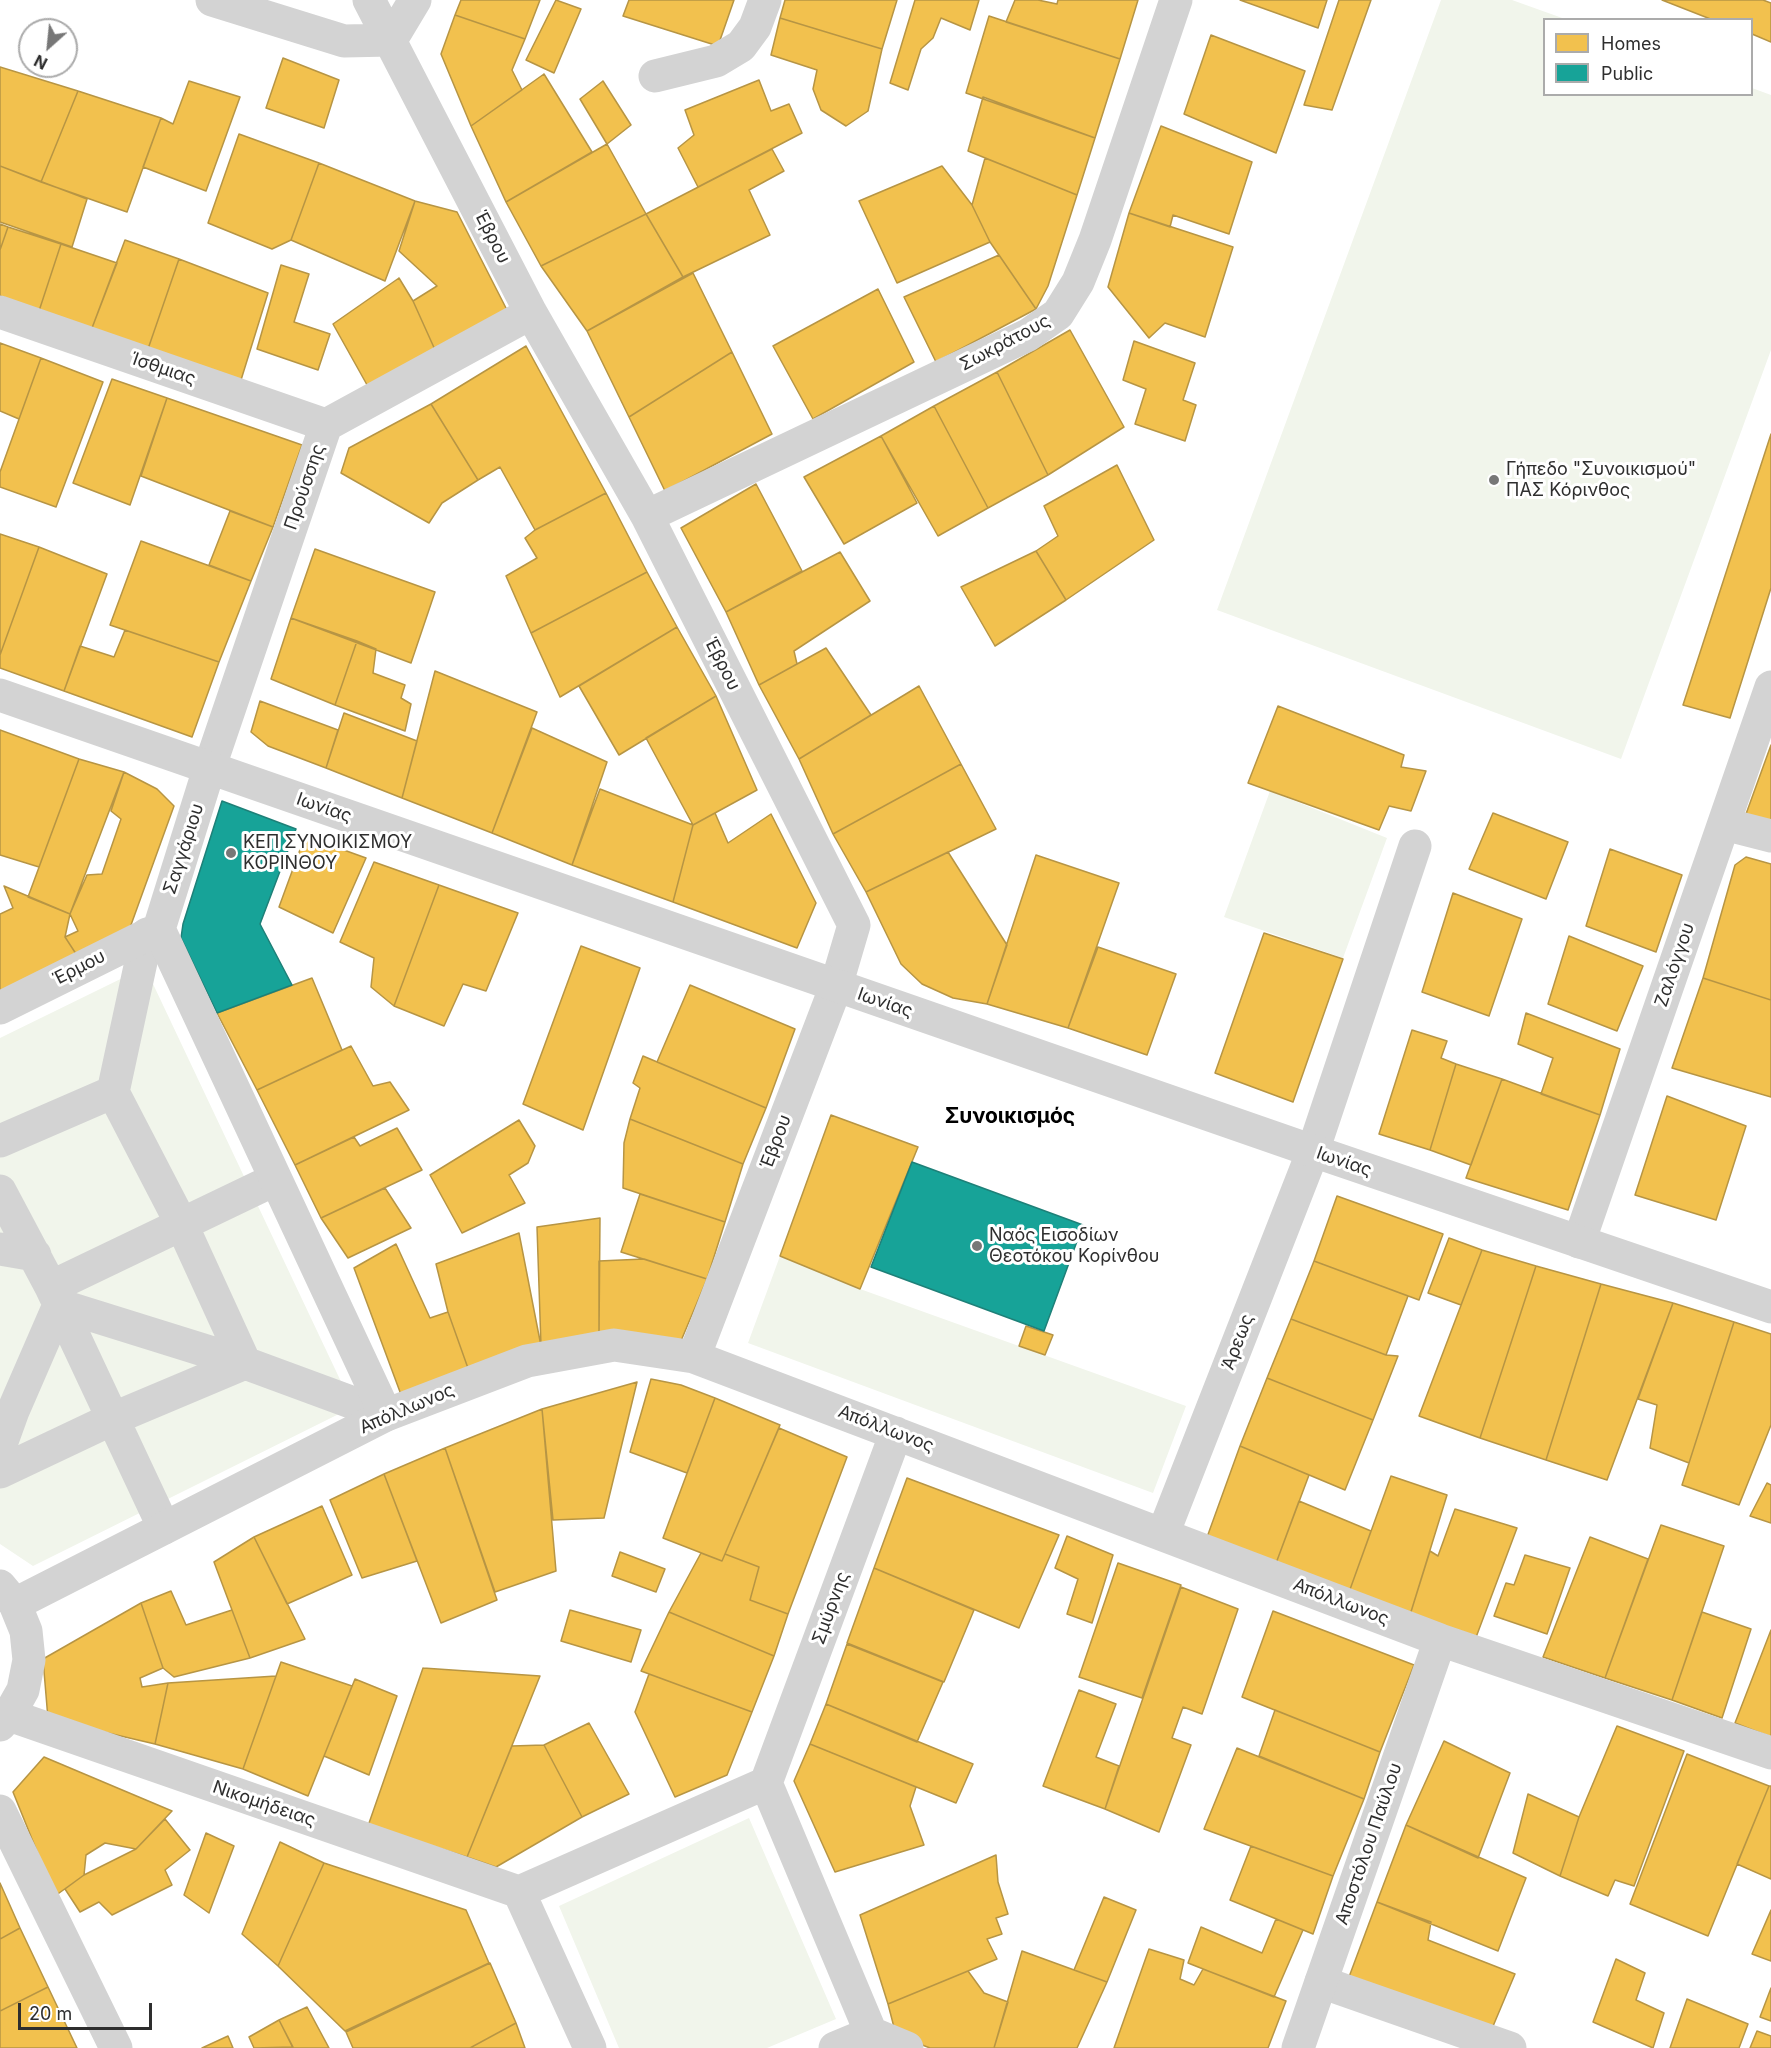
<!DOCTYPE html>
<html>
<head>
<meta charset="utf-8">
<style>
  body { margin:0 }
  #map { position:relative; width:1771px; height:2048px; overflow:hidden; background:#fff; font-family:Inter,sans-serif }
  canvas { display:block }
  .legend { position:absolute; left:1543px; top:18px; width:210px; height:78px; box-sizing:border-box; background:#fff; border:2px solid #ababab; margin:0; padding:8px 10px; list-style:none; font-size:18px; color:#2e2e2e }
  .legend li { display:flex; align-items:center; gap:12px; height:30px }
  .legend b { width:30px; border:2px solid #ababab }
  .north { position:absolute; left:18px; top:18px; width:60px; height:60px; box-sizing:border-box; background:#fff; border:2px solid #ababab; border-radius:50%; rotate:207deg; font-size:16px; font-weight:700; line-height:24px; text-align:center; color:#2e2e2e }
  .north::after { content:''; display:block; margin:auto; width:21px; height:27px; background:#777; clip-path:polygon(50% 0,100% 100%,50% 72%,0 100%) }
  .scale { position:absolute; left:18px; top:2003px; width:134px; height:27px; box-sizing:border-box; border:3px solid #2e2e2e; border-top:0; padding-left:8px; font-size:18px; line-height:21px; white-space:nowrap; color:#2e2e2e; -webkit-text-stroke:4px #fff; paint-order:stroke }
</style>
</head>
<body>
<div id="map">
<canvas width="1771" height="2048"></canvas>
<ul class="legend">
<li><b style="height:16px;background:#f2c14e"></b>Homes</li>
<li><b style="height:16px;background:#17a398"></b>Public</li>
</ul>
<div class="north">N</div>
<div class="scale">20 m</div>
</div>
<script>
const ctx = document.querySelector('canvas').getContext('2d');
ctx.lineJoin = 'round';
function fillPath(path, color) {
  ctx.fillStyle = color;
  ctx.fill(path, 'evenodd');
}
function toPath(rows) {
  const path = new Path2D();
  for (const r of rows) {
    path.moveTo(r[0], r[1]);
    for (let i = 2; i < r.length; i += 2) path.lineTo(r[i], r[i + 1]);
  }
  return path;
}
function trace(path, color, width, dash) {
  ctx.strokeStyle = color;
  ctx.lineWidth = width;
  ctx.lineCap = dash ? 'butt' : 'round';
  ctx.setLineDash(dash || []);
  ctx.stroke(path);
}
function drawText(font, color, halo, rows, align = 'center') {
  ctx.font = font + ' Inter,sans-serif';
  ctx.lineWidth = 6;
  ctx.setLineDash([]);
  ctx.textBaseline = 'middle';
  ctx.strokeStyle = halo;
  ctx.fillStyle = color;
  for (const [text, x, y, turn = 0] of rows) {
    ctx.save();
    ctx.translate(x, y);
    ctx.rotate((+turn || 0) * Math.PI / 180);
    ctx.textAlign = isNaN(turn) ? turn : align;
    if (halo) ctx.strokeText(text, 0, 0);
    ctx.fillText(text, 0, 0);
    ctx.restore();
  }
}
fillPath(toPath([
  [1441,0,1512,0,1565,19,1544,20,1544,94,1752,94,1752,88,1771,95,1771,350,1621,759,1217,610],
  [1270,791,1387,838,1343,958,1224,917],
  [145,967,353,1407,33,1566,0,1544,0,1038],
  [780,1256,860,1289,1186,1406,1153,1493,748,1343],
  [749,1818,836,2019,767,2048,619,2048,559,1906]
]), '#f1f5eb');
const homes = toPath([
  [461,0,540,0,525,39,455,15,461,0],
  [556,0,581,9,554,73,526,60,556,0],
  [629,0,734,0,718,46,623,16,629,0],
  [785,0,897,0,882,49,780,18,785,0],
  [915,0,979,0,970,30,941,18,933,38,921,49,908,90,890,83,915,0],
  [1015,0,1038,0,1057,4,1058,0,1138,0,1120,59,1006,22,1015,0],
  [1240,0,1327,0,1318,28,1240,0],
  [1339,0,1371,0,1332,110,1304,105,1339,0],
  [1662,0,1763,0,1771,3,1771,42,1752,34,1752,20,1713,20,1662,0],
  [455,15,525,39,512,70,522,90,471,126,441,54,455,15],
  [989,16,1120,59,1095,138,966,93,989,16],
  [780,18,882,49,868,111,846,126,821,110,813,89,817,70,771,55,780,18],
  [1211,35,1305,71,1276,153,1184,114,1211,35],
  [283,58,339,80,324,128,266,108,283,58],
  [0,67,78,91,41,182,0,166,0,67],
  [544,74,592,152,506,202,471,126,544,74],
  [759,80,771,111,789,104,802,133,698,187,678,148,694,135,685,110,759,80],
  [189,81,240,97,206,191,143,167,161,118,173,124,189,81],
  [603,81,631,125,607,144,580,99,603,81],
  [78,91,161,118,127,212,41,182,78,91],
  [983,97,1095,138,1077,195,968,151,983,97],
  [1161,126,1252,162,1229,234,1173,215,1170,227,1129,213,1161,126],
  [239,134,319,163,291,240,272,249,208,223,239,134],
  [607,144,646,214,541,266,506,202,607,144],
  [772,149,784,171,749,190,770,235,683,277,646,214,772,149],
  [985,158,1077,195,1048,286,1036,309,990,242,972,205,985,158],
  [319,163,415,201,385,281,291,240,319,163],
  [0,166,87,199,72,247,0,222,0,166],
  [942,166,972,205,990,242,897,283,859,201,942,166],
  [415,201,457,212,507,310,436,352,413,301,437,286,399,251,415,201],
  [1129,213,1233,247,1205,337,1165,323,1149,338,1108,287,1129,213],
  [646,214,683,277,587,331,541,266,646,214],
  [0,224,8,227,0,250,0,224],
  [8,227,61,244,39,311,0,296,0,250,8,227],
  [125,240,179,259,148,349,92,328,125,240],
  [61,244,117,263,92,328,39,311,61,244],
  [999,255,1036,309,936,362,904,297,999,255],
  [179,259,268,293,241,380,148,349,179,259],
  [281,265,309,274,294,322,330,334,318,370,257,349,281,265],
  [693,273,732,352,629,417,587,331,693,273],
  [399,278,413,301,436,352,371,392,333,324,399,278],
  [878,289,914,362,813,419,773,346,878,289],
  [1070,330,1124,427,1048,475,997,372,1070,330],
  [1134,341,1195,363,1183,400,1196,405,1185,441,1135,424,1146,389,1123,380,1134,341],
  [0,343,41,358,19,419,0,411,0,343],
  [526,346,606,493,535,530,500,467,478,480,431,404,526,346],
  [732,352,772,434,665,491,629,417,732,352],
  [41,358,103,382,56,507,0,487,0,472,41,358],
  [997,372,1048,475,988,508,934,406,997,372],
  [112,379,167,398,130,505,73,483,112,379],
  [167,398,302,445,273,527,141,476,167,398],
  [431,404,478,480,442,503,429,523,341,473,349,448,431,404],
  [934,406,988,508,938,536,881,436,934,406],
  [1771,434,1771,588,1730,718,1683,705,1771,434],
  [881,436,917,503,844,544,804,477,881,436],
  [1117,465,1154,540,1066,600,1036,551,1058,536,1044,506,1117,465],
  [756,484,802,571,726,612,681,528,756,484],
  [606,493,647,572,531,633,506,576,537,558,525,538,535,530,606,493],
  [230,511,273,527,251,581,209,565,230,511],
  [0,534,39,547,0,655,0,534],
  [141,541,251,581,219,662,110,625,141,541],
  [39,547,107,574,64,691,0,668,0,655,39,547],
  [315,549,435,592,411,663,291,618,315,549],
  [1036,551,1066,600,995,646,961,587,1036,551],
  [840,552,870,601,794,651,797,664,759,685,726,612,840,552],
  [647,572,677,627,560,697,531,633,647,572],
  [291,618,357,641,335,705,271,679,291,618],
  [677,627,716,696,619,755,579,686,677,627],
  [125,630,219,662,192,737,64,691,80,646,114,657,125,630],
  [357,641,376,649,373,673,405,685,401,698,411,704,405,731,335,705,357,641],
  [826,648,871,715,799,759,759,685,826,648],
  [435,671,537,712,492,833,402,798,435,671],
  [919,686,961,764,833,834,799,759,919,686],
  [716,696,757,790,693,825,646,738,716,696],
  [260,701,338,730,326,768,268,746,251,732,260,701],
  [1278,706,1404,755,1401,767,1426,771,1411,811,1389,806,1379,830,1248,783,1278,706],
  [344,713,417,741,402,798,326,768,344,713],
  [532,728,607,762,572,865,492,833,532,728],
  [0,730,79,759,39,867,0,855,0,730],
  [1771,745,1771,821,1746,814,1771,745],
  [79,759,124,772,70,914,28,897,79,759],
  [961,764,996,829,866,892,833,834,961,764],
  [124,772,157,789,174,806,127,936,80,960,65,937,78,931,70,914,87,875,102,874,121,819,111,811,124,772],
  [600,789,693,825,673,902,572,865,600,789],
  [715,813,728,843,771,814,816,903,797,948,673,902,693,825,715,813],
  [1493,813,1568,842,1546,899,1469,869,1493,813],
  [305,836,366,858,333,933,279,907,305,836],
  [1610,849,1682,875,1656,952,1586,926,1610,849],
  [948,852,1007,945,987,1004,953,998,922,984,901,964,866,892,948,852],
  [1036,855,1119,883,1068,1028,987,1004,1036,855],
  [1746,857,1771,864,1771,1000,1703,978,1735,865,1746,857],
  [374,862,439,885,394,1006,371,987,374,958,340,942,374,862],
  [439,885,518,913,486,991,463,984,444,1026,394,1006,439,885],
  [4,886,70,914,65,937,80,960,0,993,0,914,13,908,4,886],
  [1453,893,1522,919,1489,1016,1422,992,1453,893],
  [1264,933,1343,959,1293,1102,1215,1073,1264,933],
  [1569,936,1643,966,1617,1031,1548,1004,1569,936],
  [581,946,640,968,583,1130,523,1104,581,946],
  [1098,947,1176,974,1147,1055,1068,1028,1098,947],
  [312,978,342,1050,257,1090,217,1013,312,978],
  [1703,978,1771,1000,1771,1097,1672,1068,1703,978],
  [690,985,795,1029,766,1108,657,1062,690,985],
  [1526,1013,1620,1049,1600,1115,1541,1094,1553,1058,1518,1044,1526,1013],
  [1412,1030,1447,1041,1441,1058,1456,1064,1430,1150,1379,1134,1412,1030],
  [351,1046,373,1086,390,1082,409,1110,295,1165,257,1090,351,1046],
  [643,1056,766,1108,743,1164,630,1119,640,1088,633,1083,643,1056],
  [1456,1064,1502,1079,1471,1165,1430,1150,1456,1064],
  [1502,1079,1600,1115,1568,1210,1466,1178,1502,1079],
  [1667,1096,1746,1126,1716,1220,1635,1195,1667,1096],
  [831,1115,918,1147,860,1289,780,1256,831,1115],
  [630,1119,743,1164,725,1222,623,1188,624,1143,630,1119],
  [519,1120,535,1146,528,1163,509,1175,525,1203,462,1233,430,1175,519,1120],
  [397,1128,422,1170,321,1218,295,1165,354,1137,360,1146,397,1128],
  [385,1188,411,1228,348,1258,321,1218,385,1188],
  [640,1194,725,1222,707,1279,621,1252,640,1194],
  [1337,1196,1443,1234,1419,1300,1314,1261,1337,1196],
  [600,1218,599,1335,541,1346,537,1227,600,1218],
  [519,1233,541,1346,469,1371,448,1312,436,1264,519,1233],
  [1449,1238,1482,1250,1461,1305,1428,1293,1449,1238],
  [396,1244,430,1318,448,1312,469,1371,403,1400,354,1268,396,1244],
  [1482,1250,1536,1266,1480,1438,1419,1416,1482,1250],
  [644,1259,707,1279,678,1348,599,1335,599,1261,644,1259],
  [1314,1261,1408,1296,1386,1355,1291,1319,1314,1261],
  [1536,1266,1601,1284,1546,1460,1480,1438,1536,1266],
  [1601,1284,1673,1303,1607,1480,1546,1460,1601,1284],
  [1673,1303,1734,1322,1689,1463,1650,1448,1657,1405,1638,1399,1673,1303],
  [1291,1319,1386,1355,1398,1356,1373,1420,1267,1378,1291,1319],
  [1734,1322,1771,1334,1771,1425,1739,1505,1682,1485,1734,1322],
  [1026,1326,1053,1335,1045,1355,1019,1346,1026,1326],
  [1267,1378,1373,1420,1345,1490,1240,1446,1267,1378],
  [651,1379,681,1385,715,1398,687,1473,630,1452,651,1379],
  [637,1382,604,1518,553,1520,542,1409,637,1382],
  [715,1398,780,1425,722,1561,663,1538,715,1398],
  [542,1409,556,1571,495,1592,445,1448,542,1409],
  [779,1428,847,1457,788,1614,750,1600,759,1567,725,1554,779,1428],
  [1240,1446,1309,1475,1275,1566,1206,1540,1240,1446],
  [445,1448,497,1600,441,1623,384,1474,445,1448],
  [384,1474,417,1561,362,1578,330,1500,384,1474],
  [1391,1476,1447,1495,1410,1615,1348,1595,1391,1476],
  [907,1478,1059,1535,1019,1628,874,1568,907,1478],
  [1767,1483,1771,1485,1771,1523,1750,1516,1767,1483],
  [1299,1501,1371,1531,1348,1595,1275,1566,1299,1501],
  [322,1506,352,1575,287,1604,254,1537,322,1506],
  [1455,1509,1517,1528,1475,1640,1410,1615,1430,1551,1438,1556,1455,1509],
  [1661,1525,1724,1546,1672,1700,1605,1678,1661,1525],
  [1067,1536,1113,1555,1092,1623,1067,1614,1078,1579,1055,1568,1067,1536],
  [254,1537,305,1639,250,1658,214,1562,254,1537],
  [1590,1537,1648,1559,1605,1678,1543,1657,1590,1537],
  [620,1552,665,1569,656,1592,612,1576,620,1552],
  [701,1553,722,1561,725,1554,759,1567,750,1600,788,1614,774,1656,669,1612,701,1553],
  [1525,1555,1570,1568,1547,1634,1494,1616,1506,1583,1514,1585,1525,1555],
  [1118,1563,1181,1585,1142,1698,1079,1677,1118,1563],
  [874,1568,974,1610,944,1682,847,1643,874,1568],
  [1181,1587,1238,1609,1202,1714,1183,1707,1172,1738,1191,1745,1159,1832,1105,1809,1181,1587],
  [171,1591,186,1625,232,1610,250,1658,174,1677,163,1668,141,1603,171,1591],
  [141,1603,163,1668,140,1678,142,1687,168,1683,155,1744,48,1719,43,1659,141,1603],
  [570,1610,641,1630,631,1662,561,1641,570,1610],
  [1273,1611,1414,1665,1380,1752,1242,1697,1273,1611],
  [669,1612,774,1656,752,1712,641,1671,669,1612],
  [1702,1612,1751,1629,1722,1718,1672,1700,1702,1612],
  [1771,1630,1771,1737,1735,1723,1771,1630],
  [847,1644,943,1682,917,1742,826,1704,847,1644],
  [281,1662,352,1686,308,1796,243,1769,281,1662],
  [423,1668,540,1676,467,1857,368,1826,423,1668],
  [649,1674,752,1712,727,1775,675,1797,635,1712,649,1674],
  [276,1676,243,1769,155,1744,168,1683,276,1676],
  [355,1679,397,1696,369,1775,324,1756,355,1679],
  [1079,1690,1116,1704,1096,1757,1119,1766,1105,1809,1043,1786,1079,1690],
  [826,1704,973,1764,956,1803,810,1744,826,1704],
  [1275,1710,1380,1752,1364,1799,1259,1756,1275,1710],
  [589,1723,629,1794,582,1817,544,1745,589,1723],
  [1617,1726,1684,1751,1634,1886,1615,1880,1608,1896,1560,1876,1579,1817,1617,1726],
  [1444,1741,1510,1773,1478,1858,1406,1825,1444,1741],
  [810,1744,916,1787,910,1806,924,1845,835,1872,794,1781,810,1744],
  [544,1745,582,1817,496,1867,467,1857,512,1746,544,1745],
  [1237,1748,1364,1799,1333,1876,1204,1829,1237,1748],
  [1687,1754,1769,1786,1708,1936,1630,1904,1687,1754],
  [44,1757,172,1811,136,1849,105,1843,86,1855,84,1875,55,1896,13,1792,44,1757],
  [1769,1786,1771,1786,1771,1879,1737,1864,1769,1786],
  [1528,1794,1579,1817,1560,1876,1513,1853,1528,1794],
  [165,1819,190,1850,165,1870,172,1885,112,1915,99,1902,80,1912,65,1889,84,1875,136,1849,165,1819],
  [1406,1825,1526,1878,1498,1951,1377,1902,1406,1825],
  [206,1833,234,1846,209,1913,184,1895,206,1833],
  [280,1842,324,1863,278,1966,242,1934,280,1842],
  [1251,1846,1333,1876,1313,1934,1230,1900,1251,1846],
  [996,1855,998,1882,1008,1914,996,1918,1002,1934,987,1939,997,1959,888,2004,860,1915,996,1855],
  [324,1863,466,1910,489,1963,345,2031,278,1966,324,1863],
  [0,1883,20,1928,0,1939,0,1883],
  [1104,1897,1136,1910,1107,1982,1074,1970,1104,1897],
  [1377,1902,1431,1922,1428,1940,1515,1974,1491,2031,1346,1985,1377,1902],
  [1771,1910,1771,1961,1752,1954,1771,1910],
  [1276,1919,1303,1930,1274,1997,1188,1963,1201,1927,1262,1953,1276,1919],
  [20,1928,48,1987,0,2011,0,1939,20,1928],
  [1149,1949,1184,1960,1180,1979,1194,1985,1203,1969,1286,2001,1268,2048,1114,2048,1149,1949],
  [1022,1951,1107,1982,1077,2048,994,2048,1022,1951],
  [1616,1959,1645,1973,1636,2000,1664,2013,1653,2048,1593,2022,1616,1959],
  [490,1963,516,2023,470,2048,353,2048,346,2032,490,1963],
  [968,1971,984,1993,1008,2002,994,2048,930,2048,896,2035,888,2004,968,1971],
  [48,1987,77,2048,0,2048,0,2011,48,1987],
  [1771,1988,1771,2021,1760,2017,1771,1988],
  [1687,1999,1748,2024,1739,2048,1670,2048,1687,1999],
  [307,2007,329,2048,293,2048,279,2020,307,2007],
  [279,2020,293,2047,254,2048,249,2037,279,2020],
  [516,2023,525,2048,470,2048,516,2023],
  [1757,2031,1771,2036,1771,2048,1750,2048,1757,2031],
  [228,2036,233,2048,202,2048,228,2036]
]);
fillPath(homes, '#f2c14e');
trace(homes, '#b79544', 1.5);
const public = toPath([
  [222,801,296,829,260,924,292,985,217,1013,181,938,183,924,222,801],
  [912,1162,1083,1225,1044,1331,871,1267,912,1162]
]);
fillPath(public, '#17a398');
trace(public, '#1e8078', 1.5);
trace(toPath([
  [113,1092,147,934],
  [0,1141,113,1092,181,1223,245,1363,112,1419,0,1472],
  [0,1191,51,1287,164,1528],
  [0,1249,35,1255],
  [51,1287,274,1180],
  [0,1447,13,1411,59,1305,245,1363,386,1415],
  [1321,1982,1510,2048]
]), '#d3d3d3', 33);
trace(toPath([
  [212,0,344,41,391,40,415,0],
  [369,0,531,313,647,516,854,925,836,986,694,1357],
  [655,76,716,61,741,46,755,27,765,0],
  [0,312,326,425],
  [647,516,1028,335,1058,314,1078,282,1095,240,1176,0],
  [1724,824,1771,836],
  [159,929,209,769,326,425,531,313],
  [159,929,386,1415],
  [0,1008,159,929],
  [1579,1242,1771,687],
  [1163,1534,1313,1151,1415,846],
  [15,1604,386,1415,527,1361,614,1345,694,1357,1440,1640,1771,1753],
  [9,1715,519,1892],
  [0,1725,9,1715,23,1690,29,1660,26,1631,15,1604,0,1586],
  [766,1783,896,1433],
  [766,1783,871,2033,835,2048],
  [0,1811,116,2048],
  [871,2033,907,2048],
  [590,2048,519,1892,766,1783],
  [1298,2048,1440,1640]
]), '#d3d3d3', 33);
trace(toPath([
  [0,695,1313,1151,1771,1307]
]), '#d3d3d3', 33);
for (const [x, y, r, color] of [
  [1494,480,6,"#777"],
  [231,853,6,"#777"],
  [977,1246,6,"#777"]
]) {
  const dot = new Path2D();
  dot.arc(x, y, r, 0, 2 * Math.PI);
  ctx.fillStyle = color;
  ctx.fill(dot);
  trace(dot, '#fff', 2);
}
drawText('18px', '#2e2e2e', '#fff', [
  ["Έβρου",492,237,63],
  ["Σωκράτους",1005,343,-28],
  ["Ίσθμιας",163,369,19],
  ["Προύσσης",305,487,-71],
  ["Έβρου",722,664,63],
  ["Ιωνίας",324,808,19],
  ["Σαγγάριου",184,849,-72],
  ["Ζαλόγγου",1675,965,-71],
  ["Έρμου",79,968,-27],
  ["Ιωνίας",885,1003,19],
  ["Έβρου",776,1142,-69],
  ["Ιωνίας",1344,1162,19],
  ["Άρεως",1238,1342,-69],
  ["Απόλλωνος",407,1409,-23],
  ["Απόλλωνος",886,1429,21],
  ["Απόλλωνος",1341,1602,21],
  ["Σμύρνης",831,1608,-70],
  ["Νικομήδειας",264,1804,19],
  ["Αποστόλου Παύλου",1369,1844,-71]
]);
drawText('18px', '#2e2e2e', '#fff', [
  ["Γήπεδο \"Συνοικισμού\"",1506,470],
  ["ΠΑΣ Κόρινθος",1506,491],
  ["ΚΕΠ ΣΥΝΟΙΚΙΣΜΟΥ",243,843],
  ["ΚΟΡΙΝΘΟΥ",243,864],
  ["Ναός Εισοδίων",989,1236],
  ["Θεοτόκου Κορίνθου",989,1257]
], 'left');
drawText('bold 21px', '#000', '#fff', [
  ["Συνοικισμός",1010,1117]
]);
</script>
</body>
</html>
